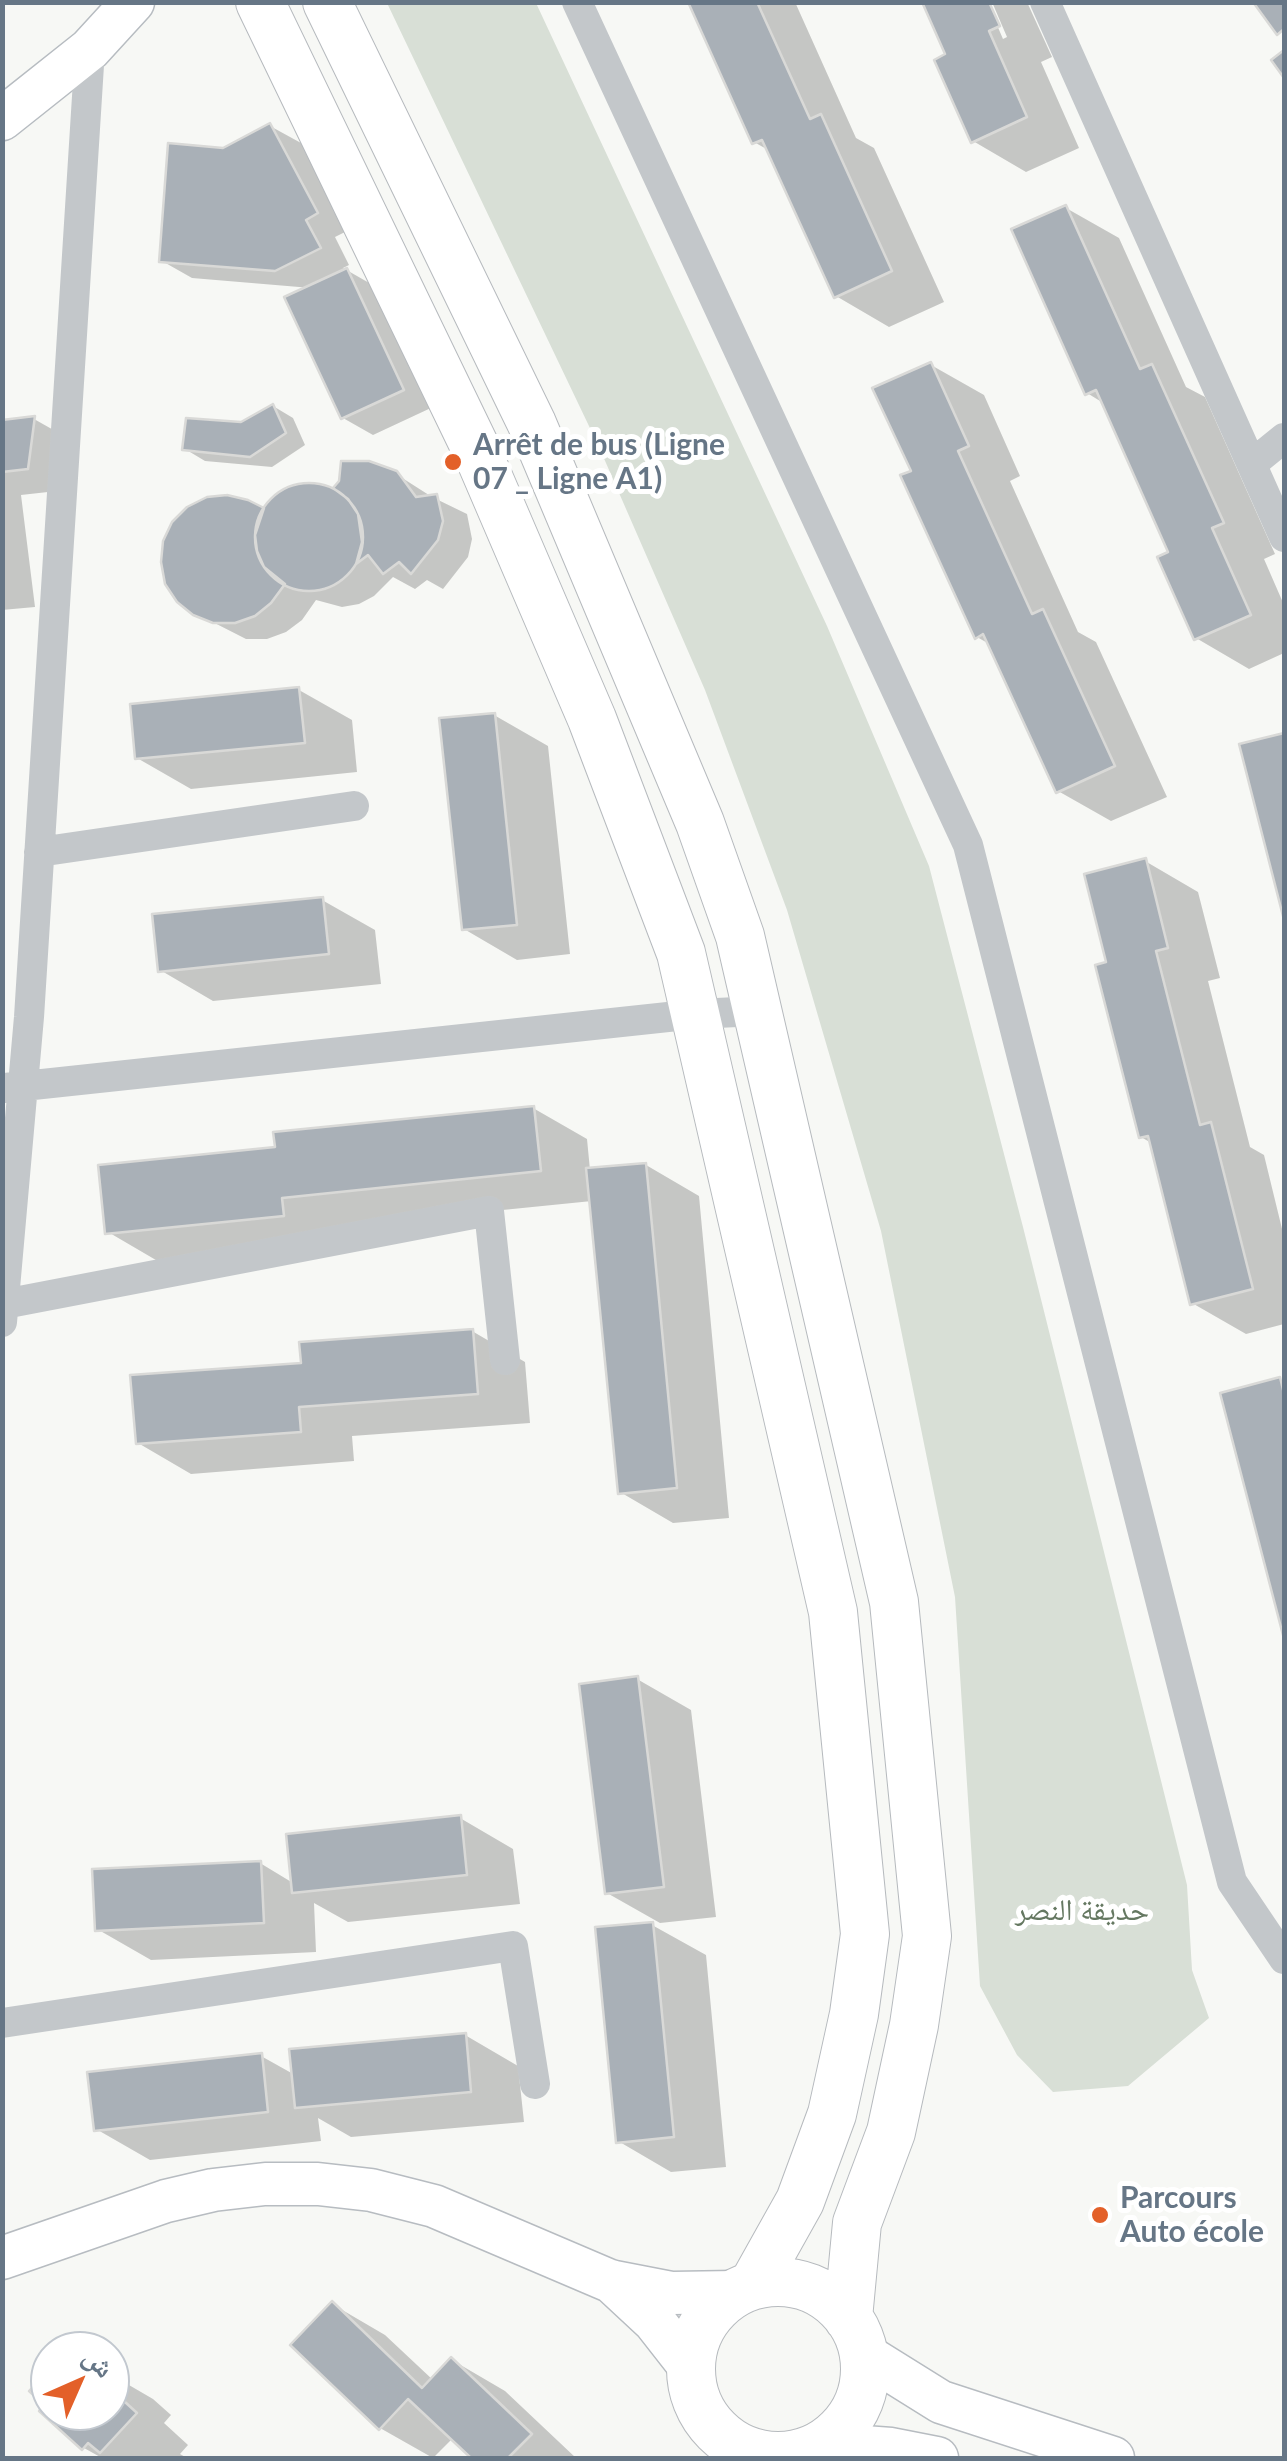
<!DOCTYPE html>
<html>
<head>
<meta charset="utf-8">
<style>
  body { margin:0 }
  #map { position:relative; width:1287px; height:2461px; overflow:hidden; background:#f7f8f5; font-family:Lato,"Noto Naskh Arabic",sans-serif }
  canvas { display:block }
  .frame { position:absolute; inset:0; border:5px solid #667686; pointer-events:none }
  .north { position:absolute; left:30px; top:2331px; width:100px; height:100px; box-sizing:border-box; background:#fff; border:2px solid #c2c8cf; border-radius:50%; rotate:45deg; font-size:28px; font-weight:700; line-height:40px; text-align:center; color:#667686 }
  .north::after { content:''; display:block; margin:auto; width:35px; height:45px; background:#e36029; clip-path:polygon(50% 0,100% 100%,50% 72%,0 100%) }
</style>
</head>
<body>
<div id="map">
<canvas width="1287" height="2461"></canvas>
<div class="frame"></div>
<div class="north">ش</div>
</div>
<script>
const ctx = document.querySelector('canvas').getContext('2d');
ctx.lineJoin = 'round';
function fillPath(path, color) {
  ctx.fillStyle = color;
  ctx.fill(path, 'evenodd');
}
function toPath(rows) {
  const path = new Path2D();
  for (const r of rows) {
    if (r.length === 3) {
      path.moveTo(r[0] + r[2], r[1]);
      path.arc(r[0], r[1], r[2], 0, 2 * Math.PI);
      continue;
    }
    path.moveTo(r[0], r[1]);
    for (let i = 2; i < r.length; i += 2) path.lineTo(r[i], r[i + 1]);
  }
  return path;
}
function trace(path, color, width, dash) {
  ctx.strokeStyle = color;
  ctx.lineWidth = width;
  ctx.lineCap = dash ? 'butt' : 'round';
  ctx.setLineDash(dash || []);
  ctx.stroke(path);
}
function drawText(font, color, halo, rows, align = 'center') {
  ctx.font = font + ' Lato,"Noto Naskh Arabic",sans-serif';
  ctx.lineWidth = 10;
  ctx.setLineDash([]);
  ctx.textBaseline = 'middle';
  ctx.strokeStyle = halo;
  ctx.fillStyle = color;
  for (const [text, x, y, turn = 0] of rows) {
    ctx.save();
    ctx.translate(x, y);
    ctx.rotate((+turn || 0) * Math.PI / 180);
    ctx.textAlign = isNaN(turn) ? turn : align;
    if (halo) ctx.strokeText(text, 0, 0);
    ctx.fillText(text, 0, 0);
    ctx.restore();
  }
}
fillPath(toPath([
  [387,3,536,3,827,626,929,866,1023,1227,1187,1885,1192,1970,1209,2018,1128,2086,1053,2092,1017,2055,980,1986,955,1597,881,1231,787,910,705,690,599,447]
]), '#d8dfd6');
fillPath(toPath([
  [691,2,795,2,856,138,874,148,944,302,889,327,836,296,770,151,754,142],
  [987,2,1003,39,1007,37,992,2,1027,2,1052,57,1041,62,1079,148,1026,172,973,141,949,56],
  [270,126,301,143,347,231,335,237,349,265,343,268,378,288,433,407,373,435,343,418,311,288,192,278,162,261,223,150],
  [1066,208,1119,238,1186,387,1205,397,1275,554,1264,559,1284,605,1284,653,1249,669,1196,638,1172,553,1105,404,1087,393],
  [931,365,984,395,1020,476,1010,481,1078,632,1096,642,1167,797,1111,821,1058,791,991,645,977,637,914,472],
  [273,406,293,418,305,445,272,467,205,461,185,449,241,425],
  [34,419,73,441,66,490,21,495,35,607,2,610,2,422],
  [396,474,432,497,467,514,472,539,468,557,443,589,427,580,415,589,393,577,374,596,359,604,342,607,316,600,302,620,286,632,267,639,246,639,195,613,247,502,264,511,283,492,299,486,316,486,334,491,342,482],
  [299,690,352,720,357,772,191,789,137,758],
  [494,715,548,746,570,954,517,960,464,929],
  [1284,735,1284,910,1242,746],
  [1145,861,1198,892,1220,978,1208,981,1250,1147,1264,1155,1284,1237,1284,1324,1246,1334,1192,1303,1153,1144,1141,1137,1109,964],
  [322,900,375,930,381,984,213,1001,160,970],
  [533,1108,587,1139,590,1170,646,1165,699,1196,729,1518,673,1523,620,1492,592,1201,334,1227,161,1263,108,1232,278,1150],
  [472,1331,525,1362,530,1423,352,1436,354,1461,191,1474,138,1443,303,1365],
  [1280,1380,1284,1383,1284,1629,1223,1395],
  [637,1679,691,1710,716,1917,660,1923,607,1893],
  [460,1818,513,1849,520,1904,348,1922,314,1903,316,1952,151,1960,97,1929,260,1863,293,1883],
  [652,1925,706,1955,726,2167,671,2172,618,2141],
  [465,2035,518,2066,524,2122,351,2137,318,2118,321,2141,150,2160,96,2129,261,2056,295,2075],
  [332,2304,385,2335,433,2380,452,2360,505,2391,576,2458,474,2458,453,2438,433,2458,380,2428],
  [50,2372,50,2411,110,2411,110,2374,153,2399,171,2415,164,2423,188,2445,180,2454,187,2458,102,2458,84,2448,43,2410,48,2404]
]), '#0003');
const building = toPath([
  [688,2,757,2,810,119,821,114,892,271,834,298,762,140,752,144,688,2],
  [922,2,989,2,1000,26,989,31,1027,117,971,143,934,60,945,54,922,2],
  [1253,2,1284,2,1284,29,1277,35,1253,2],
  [1284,50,1284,78,1271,60,1284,50],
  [270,123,318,213,306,220,321,248,275,271,159,262,168,143,223,148,270,123],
  [1066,205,1140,369,1152,364,1224,523,1212,528,1251,615,1194,640,1157,557,1168,552,1096,390,1085,395,1011,229,1066,205],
  [347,268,404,390,341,419,284,297,347,268],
  [931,362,969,446,958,451,1032,614,1043,609,1115,766,1056,793,983,634,975,639,900,475,911,471,872,388,931,362],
  [273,404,286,433,250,457,182,450,186,418,241,422,273,404],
  [35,416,28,469,2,472,2,420,35,416],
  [341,461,369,461,397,471,416,497,437,494,443,521,438,540,411,574,399,562,383,574,368,555,356,564,362,542,358,514,348,499,333,488,339,481,341,461],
  [309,537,54],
  [227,495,248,500,264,508,255,535,257,551,264,567,285,584,271,603,255,616,235,623,213,623,193,615,177,602,165,584,161,562,163,541,172,522,187,507,207,497,227,495],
  [299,687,305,743,135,759,130,704,299,687],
  [495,713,517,925,462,930,439,718,495,713],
  [1284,733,1284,920,1239,744,1284,733],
  [1146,858,1168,948,1156,951,1200,1125,1211,1122,1253,1289,1190,1305,1148,1136,1139,1138,1095,965,1106,962,1084,874,1146,858],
  [323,897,329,954,158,972,152,914,323,897],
  [534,1106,541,1171,282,1198,284,1216,105,1234,98,1165,275,1147,273,1132,534,1106],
  [646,1163,677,1488,618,1494,586,1168,646,1163],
  [473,1329,478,1394,299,1407,301,1432,136,1444,130,1375,301,1363,299,1342,473,1329],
  [1280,1377,1284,1394,1284,1639,1220,1393,1280,1377],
  [638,1676,664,1887,605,1894,579,1684,638,1676],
  [461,1815,467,1875,292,1893,286,1834,461,1815],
  [261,1861,264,1923,95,1931,92,1869,261,1861],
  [653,1922,674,2137,616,2143,595,1927,653,1922],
  [466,2033,471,2092,295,2108,289,2049,466,2033],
  [262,2053,268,2112,94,2131,87,2072,262,2053],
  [332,2301,422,2388,451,2357,532,2434,508,2458,471,2458,408,2399,379,2430,290,2345,332,2301],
  [50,2369,50,2411,110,2411,110,2375,120,2383,113,2391,137,2413,100,2453,88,2443,82,2450,39,2411,44,2405,29,2391,50,2369]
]);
fillPath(building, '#a9b0b7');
trace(building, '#d9d9d7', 2.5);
const secondary = toPath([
  [2,119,90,49,133,2],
  [2,2258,166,2201,213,2190,265,2184,318,2184,371,2190,434,2206,610,2281,672,2293,735,2292],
  [611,2281,654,2321,690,2367],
  [864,2354,941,2402,1113,2458],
  [823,2444,891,2449,937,2458]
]);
const primary = toPath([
  [260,2,476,449,592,719,681,953,833,1612,865,1934,854,2014,832,2114,800,2201,753,2285],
  [327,2,532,424,700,823,740,936,894,1602,927,1936,914,2025,891,2132,857,2223,848,2318],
  [778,2369,87]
]);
trace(secondary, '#b7bcc1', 45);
trace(primary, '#b6babe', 50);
trace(toPath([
  [577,2,968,845,1232,1882,1284,1959],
  [1045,2,1284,537],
  [1253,463,1284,438],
  [39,852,354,806],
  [5,1088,696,1014,758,1011],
  [4,1304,489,1211,505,1360],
  [2,1322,29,1017,90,49],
  [2,2023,513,1946,535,2084]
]), '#c3c7ca', 30);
trace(secondary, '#fff', 42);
trace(primary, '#fff', 48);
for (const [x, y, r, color] of [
  [453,462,10,"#e36029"],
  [1100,2215,10,"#e36029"]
]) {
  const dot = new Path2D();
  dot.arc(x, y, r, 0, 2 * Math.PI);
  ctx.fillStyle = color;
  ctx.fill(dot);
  trace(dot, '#fff', 4);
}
drawText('bold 30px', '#667686', '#fff', [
  ["Arrêt de bus (Ligne",473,445],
  ["07 _ Ligne A1)",473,479],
  ["Parcours",1120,2198],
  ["Auto école",1120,2232]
], 'left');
drawText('30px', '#657861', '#fff', [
  ["حديقة النصر",1082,1910]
]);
</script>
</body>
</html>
